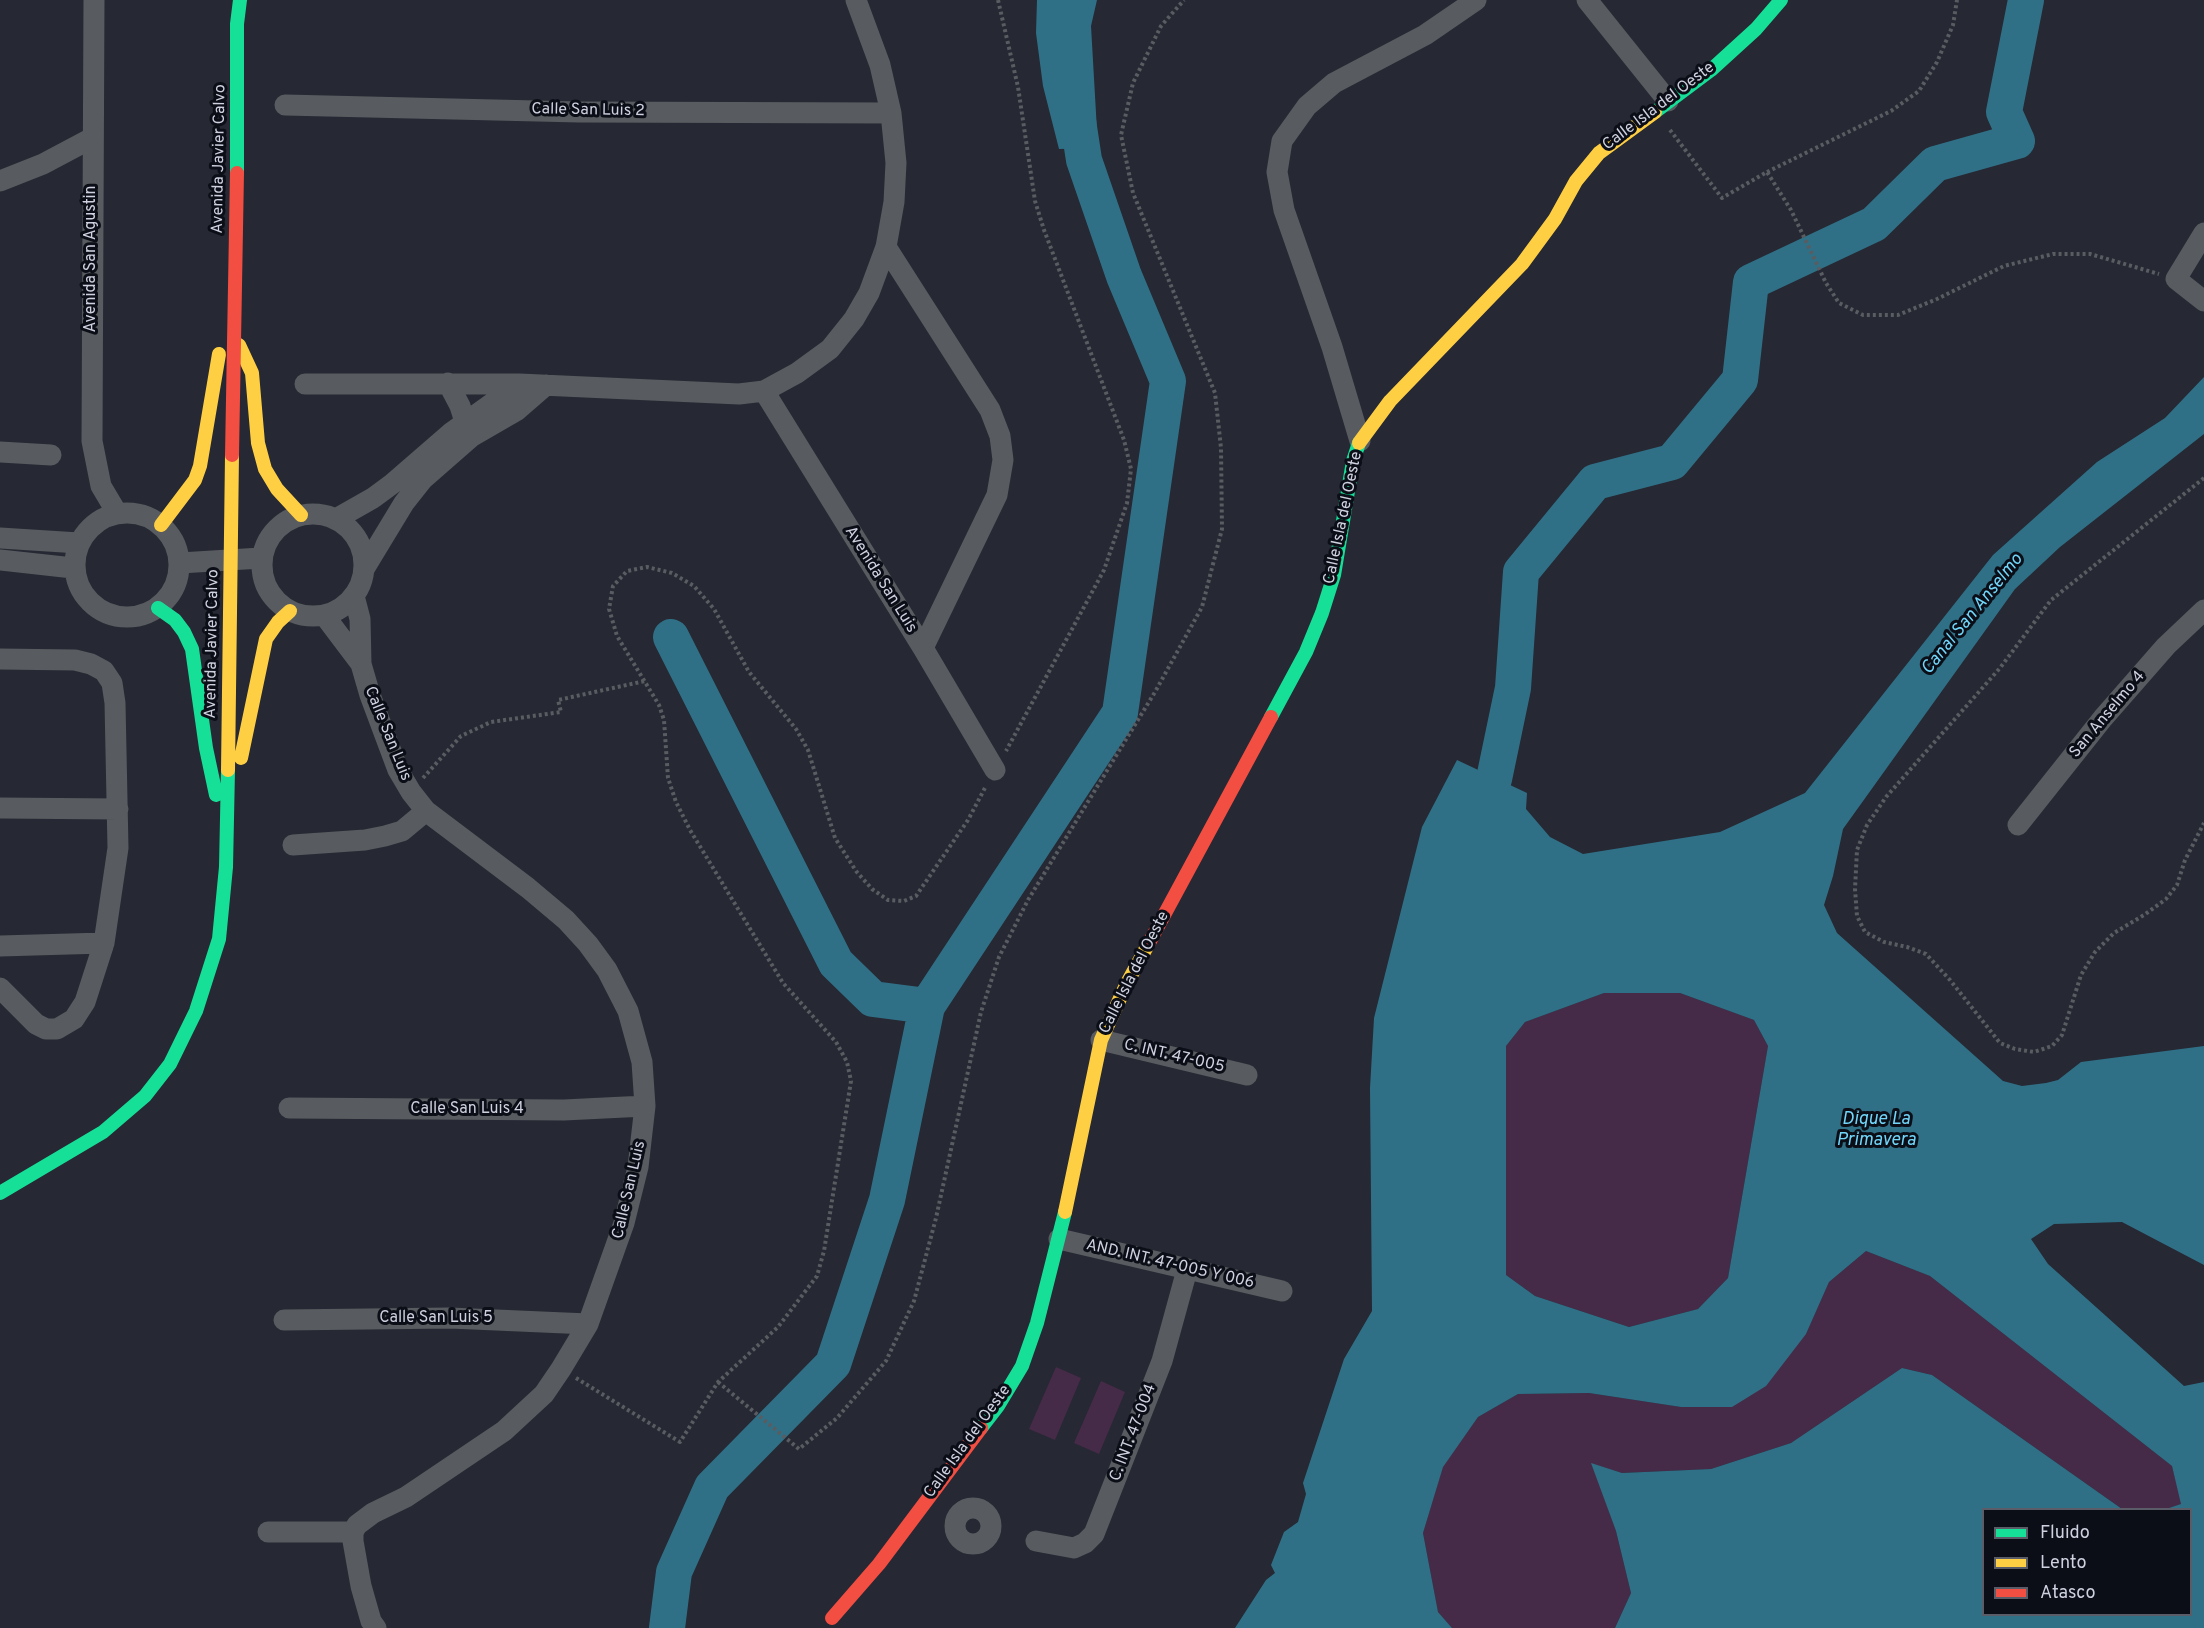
<!DOCTYPE html>
<html>
<head>
<meta charset="utf-8">
<style>
  body { margin:0 }
  #map { position:relative; width:2204px; height:1628px; overflow:hidden; background:#262833; font-family:Overpass,sans-serif }
  canvas { display:block }
  .legend { position:absolute; left:1982px; top:1508px; width:210px; height:108px; box-sizing:border-box; background:#0c0e17; border:2px solid #5a5c67; margin:0; padding:8px 10px; list-style:none; font-size:18px; color:#ced1df }
  .legend li { display:flex; align-items:center; gap:12px; height:30px }
  .legend b { width:30px; border:2px solid #5a5c67 }
</style>
</head>
<body>
<div id="map">
<canvas width="2204" height="1628"></canvas>
<ul class="legend">
<li><b style="height:8px;background:#16e098"></b>Fluido</li>
<li><b style="height:8px;background:#ffcf43"></b>Lento</li>
<li><b style="height:8px;background:#f24e42"></b>Atasco</li>
</ul>
</div>
<script>
const ctx = document.querySelector('canvas').getContext('2d');
ctx.lineJoin = 'round';
function fillPath(path, color) {
  ctx.fillStyle = color;
  ctx.fill(path, 'evenodd');
}
function toPath(rows) {
  const path = new Path2D();
  for (const r of rows) {
    if (r.length === 3) {
      path.moveTo(r[0] + r[2], r[1]);
      path.arc(r[0], r[1], r[2], 0, 2 * Math.PI);
      continue;
    }
    path.moveTo(r[0], r[1]);
    for (let i = 2; i < r.length; i += 2) path.lineTo(r[i], r[i + 1]);
  }
  return path;
}
function trace(path, color, width, dash) {
  ctx.strokeStyle = color;
  ctx.lineWidth = width;
  ctx.lineCap = dash ? 'butt' : 'round';
  ctx.setLineDash(dash || []);
  ctx.stroke(path);
}
function drawText(font, color, halo, rows, align = 'center') {
  ctx.font = font + ' Overpass,sans-serif';
  ctx.lineWidth = 6;
  ctx.setLineDash([]);
  ctx.textBaseline = 'middle';
  ctx.strokeStyle = halo;
  ctx.fillStyle = color;
  for (const [text, x, y, turn = 0] of rows) {
    ctx.save();
    ctx.translate(x, y);
    ctx.rotate((+turn || 0) * Math.PI / 180);
    ctx.textAlign = isNaN(turn) ? turn : align;
    if (halo) ctx.strokeText(text, 0, 0);
    ctx.fillText(text, 0, 0);
    ctx.restore();
  }
}
fillPath(toPath([
  [1604,993,1680,993,1754,1020,1768,1046,1728,1278,1698,1309,1629,1327,1535,1296,1506,1275,1506,1046,1525,1022],
  [1866,1251,1930,1276,2172,1466,2182,1504,2166,1509,2122,1509,1932,1375,1902,1368,1791,1443,1711,1469,1622,1473,1592,1464,1616,1531,1631,1593,1615,1628,1452,1628,1438,1612,1423,1533,1443,1466,1478,1417,1518,1394,1589,1393,1681,1407,1806,1334,1829,1282],
  [1056,1367,1081,1378,1055,1440,1029,1429],
  [1101,1381,1125,1392,1099,1454,1074,1443]
]), '#462b49');
fillPath(toPath([
  [1037,0,1097,0,1091,26,1098,148,1059,149,1043,86,1036,33],
  [2204,377,2204,434,2060,547,2015,589,1843,829,1833,876,1824,905,1837,933,2003,1081,2022,1086,2046,1083,2058,1080,2081,1062,2204,1046,2204,1265,2122,1222,2054,1224,2031,1239,2048,1264,2184,1386,2204,1382,2204,1628,1615,1628,1631,1593,1616,1531,1591,1463,1622,1473,1711,1469,1791,1443,1902,1368,1932,1375,2122,1509,1984,1510,1984,1614,2190,1614,2190,1510,2166,1509,2181,1504,2172,1466,1930,1276,1866,1251,1829,1282,1806,1334,1766,1386,1732,1407,1681,1407,1589,1393,1518,1394,1478,1417,1443,1467,1423,1533,1438,1612,1452,1628,1235,1628,1266,1580,1275,1573,1271,1565,1284,1532,1298,1522,1306,1494,1303,1483,1344,1359,1372,1311,1370,1088,1374,1018,1422,827,1457,760,1527,793,1526,809,1550,837,1583,854,1720,832,1805,793,1993,555,2097,462,2165,418],
  [1604,993,1680,993,1754,1020,1768,1046,1728,1278,1698,1309,1629,1327,1535,1296,1506,1275,1506,1046,1525,1022]
]), '#307086');
trace(toPath([
  [671,637,836,963,873,999,927,1006,1120,713,1168,381,1124,276,1084,160,1075,101],
  [1494,779,1513,688,1521,572,1595,482,1672,462,1740,380,1751,282,1874,224,1935,164,2017,141,2004,112,2026,0],
  [667,1628,674,1572,712,1487,833,1364,887,1200,927,1006]
]), '#307086', 36);
trace(toPath([
  [998,0,1018,87,1035,201,1044,230,1124,440,1131,469,1127,503,1104,570,1006,751],
  [1670,130,1722,198,1767,172,1791,210,1826,283,1839,303,1863,315,1898,315,1937,299,2004,266,2053,254,2090,254,2159,274],
  [1767,172,1891,111,1919,91,1937,62,1953,25,1957,0],
  [2204,478,2051,600,2000,668,1886,797,1867,825,1857,850,1855,889,1857,916,1865,932,1884,942,1907,947,1926,954,1950,980,2000,1043,2015,1049,2034,1052,2052,1046,2062,1035,2081,975,2095,952,2114,933,2144,915,2166,899,2177,885,2185,860,2204,823],
  [423,778,461,736,491,722,561,712,558,700,645,681],
  [576,1378,680,1442,718,1382,778,1327,817,1276,824,1251,851,1081,847,1062,836,1042,783,983,690,830,676,802,668,778,664,720,659,705,617,636,609,609,613,586,627,571,647,567,672,573,694,586,714,609,749,672,796,729,808,750,835,838,856,871,872,889,888,900,904,901,916,896,968,820,986,786],
  [718,1382,799,1449,837,1418,886,1361,914,1301,936,1218,981,1012,999,957,1028,900,1155,692,1202,607,1222,529,1221,448,1215,393,1133,193,1121,135,1133,83,1161,26,1184,0]
]), '#595c61', 4, [3, 3]);
trace(toPath([
  [94,0,92,441,101,486,117,513],
  [1587,0,1668,101],
  [285,105,579,112,891,113],
  [0,181,43,164,92,138],
  [2204,233,2176,279,2204,301],
  [886,247,990,410,1000,436,1003,460,997,495,923,648],
  [448,383,460,406,469,434],
  [305,384,519,384,739,394,764,391,797,373,830,349,854,319,869,293,886,247,894,202,896,163,891,113,880,65,856,0],
  [764,391,923,648,995,770],
  [1360,441,1332,347,1284,210,1277,172,1282,141,1307,106,1334,83,1425,35,1476,0],
  [0,452,51,455],
  [127,565,52],
  [313,565,51],
  [336,519,373,498,392,484,452,432,519,384],
  [0,538,79,543],
  [0,560,73,568],
  [180,563,261,558],
  [364,569,404,503,423,479,471,437,516,411,546,385],
  [354,596,360,619,361,664,370,695,398,770,411,792,426,811,528,888,566,920,588,944,607,970,628,1011,642,1062,645,1106,638,1167,624,1223,588,1324,561,1369,544,1394,504,1431,406,1497,373,1513,357,1525,353,1532,353,1541,361,1586,371,1621,376,1628],
  [324,615,361,664],
  [0,659,75,660,91,664,104,671,112,683,115,703,118,848,104,943,85,1002,74,1019,57,1029,46,1029,36,1024,0,988],
  [0,808,118,809],
  [2018,825,2103,718,2166,646,2204,610],
  [293,845,365,840,385,836,402,831,426,811],
  [0,946,104,943],
  [1101,1040,1247,1075],
  [289,1108,564,1110,645,1106],
  [1059,1239,1282,1291],
  [284,1320,450,1318,588,1324],
  [973,1526,18],
  [268,1532,353,1532],
  [1036,1541,1074,1548,1085,1543,1094,1534,1162,1361,1187,1270]
]), '#585b5f', 21);
trace(toPath([
  [1655,112,1711,70,1756,29,1781,0],
  [237,173,237,24,240,0],
  [158,608,175,620,184,632,192,649,206,748,216,795],
  [1271,717,1306,652,1322,613,1334,575,1353,461,1359,443],
  [0,1193,103,1132,145,1096,170,1064,196,1011,219,939,226,867,228,770],
  [981,1428,998,1406,1022,1366,1037,1323,1065,1212]
]), '#16e098', 14);
trace(toPath([
  [239,345,252,373,258,443,265,469,277,489,301,515],
  [1359,443,1390,401,1522,264,1555,219,1576,181,1599,153,1655,112],
  [161,525,195,480,200,466,219,354],
  [241,758,266,639,278,622,290,611],
  [228,770,232,455],
  [1065,1212,1101,1040,1127,983,1149,943]
]), '#ffcf43', 14);
trace(toPath([
  [232,455,237,173],
  [1149,943,1271,717],
  [832,1618,879,1564,981,1428]
]), '#f24e42', 14);
drawText('16px', '#ced1df', '#0c0e17', [
  ["Calle Isla del Oeste",1659,107,-37],
  ["Calle San Luis 2",588,111,1],
  ["Avenida Javier Calvo",220,159,-89],
  ["Avenida San Agustin",92,259,-90],
  ["Calle Isla del Oeste",1344,518,-78],
  ["Avenida San Luis",880,580,58],
  ["Avenida Javier Calvo",213,644,-89],
  ["San Anselmo 4",2108,715,-50],
  ["Calle San Luis",387,734,68],
  ["Calle Isla del Oeste",1135,973,-63],
  ["C. INT. 47-005",1174,1057,13],
  ["Calle San Luis 4",467,1110],
  ["Calle San Luis",630,1190,-77],
  ["AND. INT. 47-005 Y 006",1170,1265,13],
  ["Calle San Luis 5",436,1319],
  ["C. INT. 47-004",1134,1433,-69],
  ["Calle Isla del Oeste",968,1442,-54]
]);
drawText('italic 18px', '#70d7fb', '#0c0e17', [
  ["Canal San Anselmo",1973,615,-51],
  ["Dique La",1876,1120],
  ["Primavera",1876,1141]
]);
</script>
</body>
</html>
